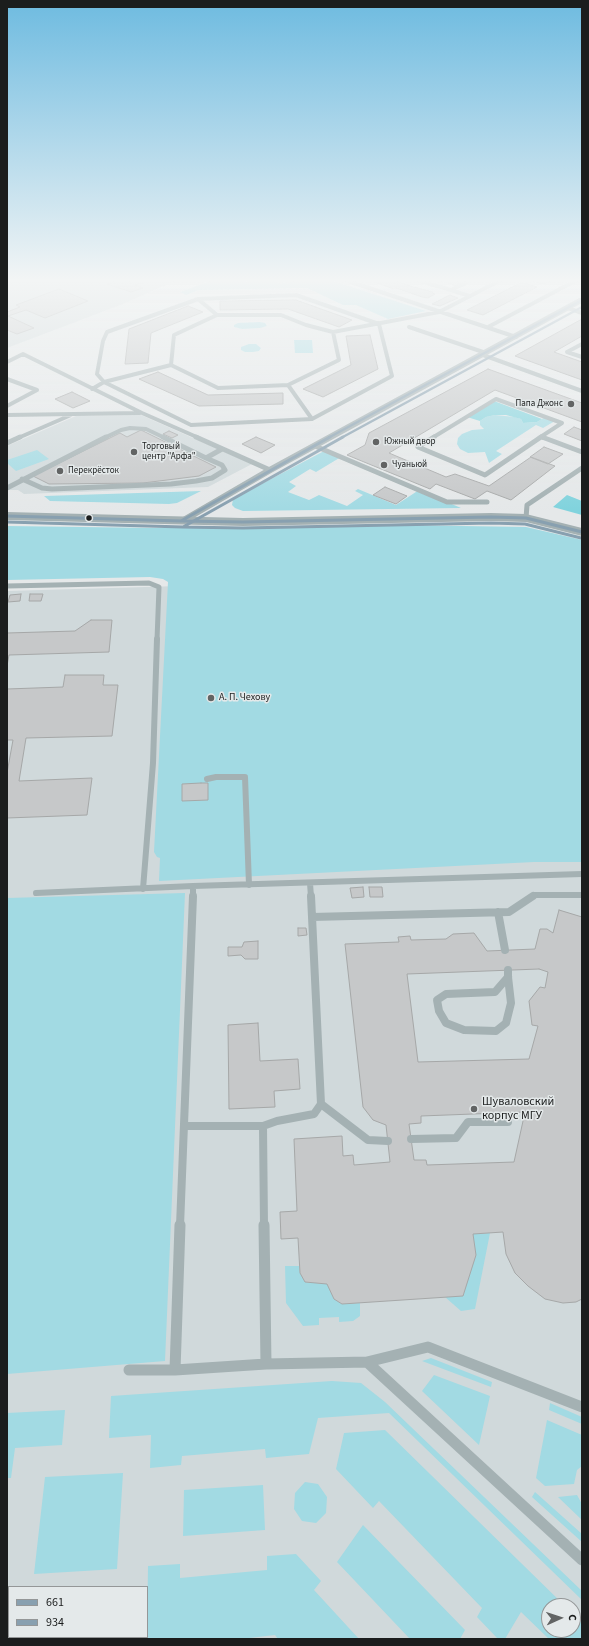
<!DOCTYPE html>
<html>
<head>
<meta charset="utf-8">
<style>
  body { margin:0 }
  #map { position:relative; width:589px; height:1646px; overflow:hidden; background:#e5e8e9; font-family:"Source Sans 3",sans-serif }
  canvas { display:block }
  .frame { position:absolute; inset:0; border:8px solid #1b1d1d; pointer-events:none }
  .legend { position:absolute; left:8px; top:1586px; width:140px; height:52px; box-sizing:border-box; background:#e4e9ea; border:1px solid #949798; margin:0; padding:5px 7px; list-style:none; font-size:12px; color:#1b1d1d }
  .legend li { display:flex; align-items:center; gap:8px; height:20px }
  .legend b { width:20px; border:1px solid #949798 }
  .north { position:absolute; left:541px; top:1598px; width:40px; height:40px; box-sizing:border-box; background:#e4e9ea; border:1px solid #949798; border-radius:50%; rotate:87deg; font-size:11px; font-weight:700; line-height:16px; text-align:center; color:#1b1d1d }
  .north::after { content:''; display:block; margin:auto; width:14px; height:18px; background:#626464; clip-path:polygon(50% 0,100% 100%,50% 72%,0 100%) }
</style>
</head>
<body>
<div id="map">
<canvas width="589" height="1646"></canvas>
<div class="frame"></div>
<ul class="legend">
<li><b style="height:5px;background:#88a0b0"></b>661</li>
<li><b style="height:5px;background:#88a0b0"></b>934</li>
</ul>
<div class="north">С</div>
</div>
<script>
const ctx = document.querySelector('canvas').getContext('2d');
ctx.lineJoin = 'round';
function fillPath(path, color) {
  ctx.fillStyle = color;
  ctx.fill(path, 'evenodd');
}
function toPath(rows) {
  const path = new Path2D();
  for (const r of rows) {
    path.moveTo(r[0], r[1]);
    for (let i = 2; i < r.length; i += 2) path.lineTo(r[i], r[i + 1]);
  }
  return path;
}
function trace(path, color, width, dash) {
  ctx.strokeStyle = color;
  ctx.lineWidth = width;
  ctx.lineCap = dash ? 'butt' : 'round';
  ctx.setLineDash(dash || []);
  ctx.stroke(path);
}
function drawText(font, color, halo, rows, align = 'center') {
  ctx.font = font + ' "Source Sans 3",sans-serif';
  ctx.lineWidth = 3;
  ctx.setLineDash([]);
  ctx.textBaseline = 'middle';
  ctx.strokeStyle = halo;
  ctx.fillStyle = color;
  for (const [text, x, y, turn = 0] of rows) {
    ctx.save();
    ctx.translate(x, y);
    ctx.rotate((+turn || 0) * Math.PI / 180);
    ctx.textAlign = isNaN(turn) ? turn : align;
    if (halo) ctx.strokeText(text, 0, 0);
    ctx.fillText(text, 0, 0);
    ctx.restore();
  }
}
fillPath(toPath([
  [7,280,177,280,123,304,7,348],
  [141,415,252,464,208,487,24,494,18,490,7,490,7,446,76,416],
  [491,577,582,598,582,1639,7,1639,7,591],
  [9,1587,147,1587,147,1637,9,1637],
  [549,1606,573,1606,573,1630,549,1630]
]), '#d0d9db');
fillPath(toPath([
  [213,280,237,280,245,282,251,280,271,280,281,284,283,282,287,284,297,280,330,280,426,311,388,319,356,305,343,305,307,288,199,290,186,295,180,292],
  [260,322,265,323,267,326,260,328,242,329,234,327,234,325,238,323],
  [294,340,312,340,313,353,295,353],
  [249,344,256,344,261,348,259,351,253,352,245,352,241,350,241,347],
  [495,415,515,417,521,419,523,423,537,422,545,417,555,421,543,428,536,425,496,451,502,454,489,463,485,452,468,453,460,449,457,444,458,438,462,434,472,430,484,429,480,425,480,421,486,417],
  [37,450,49,459,16,471,7,463,7,460],
  [326,450,341,457,316,472,310,469,289,482,296,486,288,492,309,500,319,495,347,506,363,495,355,491,358,489,396,505,419,490,461,508,243,511,235,508,232,505,233,499],
  [201,491,177,503,169,504,50,501,44,496],
  [397,525,526,527,582,540,582,862,534,862,159,881,160,858,157,857,154,852,168,582,163,579,150,577,7,580,7,526,156,528],
  [185,893,165,1361,7,1374,7,898],
  [490,1233,475,1309,461,1311,445,1297,463,1296,473,1234],
  [285,1266,299,1266,300,1273,305,1282,327,1284,334,1299,342,1304,360,1303,360,1316,353,1321,339,1322,339,1317,319,1318,319,1325,303,1326,286,1303],
  [431,1358,492,1382,491,1387,422,1361],
  [434,1375,490,1396,479,1445,422,1391],
  [332,1381,361,1383,385,1402,582,1591,582,1600,389,1413,318,1418,309,1454,266,1458,265,1449,182,1456,181,1465,150,1468,151,1435,109,1438,111,1396],
  [550,1403,582,1417,582,1424,549,1410],
  [65,1410,62,1445,15,1448,11,1478,7,1478,7,1413],
  [547,1420,582,1435,582,1466,577,1470,574,1484,545,1486,536,1478],
  [385,1430,565,1606,549,1606,549,1630,573,1630,573,1614,582,1623,582,1639,549,1639,521,1612,505,1639,498,1639,477,1617,482,1608,379,1501,373,1508,336,1469,344,1433],
  [123,1473,117,1569,34,1574,45,1477],
  [305,1482,318,1484,327,1497,326,1513,316,1523,302,1521,294,1509,295,1493],
  [263,1485,265,1530,183,1536,184,1490],
  [535,1492,582,1534,582,1542,532,1497],
  [577,1495,582,1504,582,1520,558,1497],
  [363,1525,465,1630,460,1639,410,1639,337,1562],
  [296,1554,321,1581,314,1590,359,1639,278,1639,275,1635,241,1639,98,1639,98,1637,147,1637,148,1566,180,1564,180,1578,267,1570,267,1556]
]), '#a2dae3');
fillPath(toPath([
  [494,401,542,419,537,422,523,423,521,419,506,415,495,415,486,417,480,421,467,417],
  [567,495,582,501,582,515,553,507]
]), '#81d3dd');
const building = toPath([
  [117,280,127,282,132,280,154,280,135,285,143,288,131,292,107,284,117,280],
  [371,280,394,280,410,286,433,292,432,293,435,294,428,298,422,297,396,288,394,289,374,282,376,281,371,280],
  [438,280,459,280,457,281,462,283,457,286,438,280],
  [529,280,553,280,544,284,529,280],
  [522,282,537,287,483,315,467,310,522,282],
  [59,289,88,301,45,318,26,310,8,316,34,328,17,334,7,330,7,312,20,307,16,305,59,289],
  [450,295,458,298,440,306,432,304,450,295],
  [296,300,352,320,339,327,288,309,220,310,220,301,296,300],
  [188,306,203,312,151,333,148,363,125,364,129,329,188,306],
  [582,319,582,336,554,352,582,362,582,380,515,356,582,319],
  [370,335,378,369,323,397,303,389,351,365,346,336,370,335],
  [488,369,582,403,582,422,495,390,389,453,446,477,455,474,489,486,531,457,555,466,511,500,487,491,475,499,436,484,430,489,347,455,365,445,369,433,488,369],
  [158,372,208,395,283,393,283,404,199,406,139,379,158,372],
  [72,392,90,401,73,408,55,399,72,392],
  [574,427,582,430,582,441,564,434,574,427],
  [141,430,216,467,199,476,143,483,49,484,33,476,120,433,127,437,141,430],
  [169,431,178,435,172,438,163,434,169,431],
  [256,437,275,445,261,453,242,444,256,437],
  [544,447,563,454,548,464,530,457,544,447],
  [385,487,407,496,396,504,373,495,385,487],
  [21,594,20,601,8,602,10,595,21,594],
  [30,594,43,594,41,601,29,601,30,594],
  [91,620,112,620,109,652,9,655,7,666,7,633,75,631,91,620],
  [65,675,104,675,103,685,118,685,112,736,26,738,19,781,92,778,87,815,7,818,7,773,13,740,7,740,7,689,63,687,65,675],
  [201,783,208,783,208,800,182,801,182,784,201,783],
  [363,887,364,897,352,898,350,888,363,887],
  [369,887,382,887,383,897,370,897,369,887],
  [559,910,582,917,582,1299,576,1302,563,1303,545,1299,528,1286,515,1273,506,1254,503,1232,473,1234,476,1255,463,1296,342,1304,334,1299,327,1284,305,1282,300,1273,298,1238,281,1239,280,1212,297,1211,294,1139,342,1136,343,1156,353,1155,354,1165,390,1162,386,1125,373,1120,363,1107,345,944,399,942,398,937,410,936,411,940,446,939,453,934,474,933,487,951,535,949,540,929,547,929,553,933,559,910],
  [539,969,548,972,545,988,540,987,529,1001,532,1025,538,1026,529,1059,418,1062,407,974,539,969],
  [525,1112,514,1162,427,1165,426,1160,414,1160,409,1124,421,1123,421,1116,525,1112],
  [298,928,306,928,307,935,298,936,298,928],
  [258,941,258,959,245,959,241,955,228,956,228,947,242,947,244,942,258,941],
  [258,1023,260,1061,298,1059,300,1089,274,1091,275,1107,229,1109,228,1025,258,1023]
]);
fillPath(building, '#c6c8c9');
trace(building, '#a6a8a8', 1);
trace(toPath([
  [345,280,516,337],
  [418,280,470,296],
  [451,290,472,280],
  [296,295,379,324,392,376,312,419,191,425,104,382,97,374,103,341,107,332,198,299,296,295],
  [198,299,217,315],
  [568,308,582,313],
  [217,315,281,315,306,325,333,332,339,360,288,385,218,388,171,365,174,335,217,315],
  [409,327,486,353],
  [488,327,577,280],
  [333,332,439,312,501,280],
  [567,352,582,344],
  [567,352,582,357],
  [483,355,582,391],
  [7,362,23,354,142,413,199,438],
  [7,379,37,390,7,406],
  [288,385,312,419],
  [92,389,104,382,171,365],
  [7,415,140,413],
  [541,437,544,438],
  [18,438,71,415],
  [104,438,121,430,130,428,146,429,165,438],
  [432,438,496,399,562,423,539,438]
]), '#a4b1b3', 4);
trace(toPath([
  [163,437,206,458],
  [196,437,270,470],
  [434,437,418,447,485,475,541,437],
  [542,437,582,452],
  [7,443,20,437],
  [315,446,447,502,487,502],
  [22,479,42,488,52,489,171,484,196,481,212,478,225,470,222,465,206,458,222,449],
  [7,488,106,437],
  [526,518,527,505,582,468],
  [7,586,149,583,159,587,157,640]
]), '#a4b1b3', 5);
trace(toPath([
  [207,779,216,777,245,777,249,885],
  [310,883,311,897],
  [143,889,153,763,157,639],
  [36,893,193,886],
  [193,897,193,886,582,874],
  [531,897,535,895,582,895]
]), '#a4b1b3', 6);
trace(toPath([
  [498,912,505,950],
  [312,917,509,912,533,896],
  [508,970,508,977],
  [508,977,511,1003,506,1023,496,1031,464,1030,446,1023,439,1011,437,1000,446,994,495,992,508,977],
  [321,1104,368,1140,388,1141],
  [185,1126,263,1126,277,1121,314,1114,321,1104,311,896],
  [263,1126,264,1226],
  [411,1139,456,1138,468,1122,508,1122],
  [180,1226,193,896]
]), '#a4b1b3', 8);
trace(toPath([
  [264,1225,266,1364],
  [367,1362,428,1347,582,1407],
  [129,1370,175,1370,180,1225],
  [175,1370,266,1364,367,1362,582,1560]
]), '#a4b1b3', 11);
fillPath(toPath([
  [579,298,582,298,582,303,273,472,185,523,177,523,176,521,267,468,579,298]
]), '#a4b1b3');
fillPath(toPath([
  [7,512,243,518,491,513,526,514,582,528,582,536,526,522,491,521,243,526,7,520,7,512]
]), '#a4b1b3');
trace(toPath([
  [328,438,582,300]
]), '#88a0b0', 2.5);
trace(toPath([
  [7,516,181,521,330,437],
  [182,521,243,522,491,517,526,518,582,532]
]), '#88a0b0', 3);
trace(toPath([
  [341,438,582,307]
]), '#88a0b0', 2.5);
trace(toPath([
  [7,522,183,527,343,437],
  [182,527,243,528,491,523,525,524,581,538]
]), '#88a0b0', 3);
const sky = ctx.createLinearGradient(0, 0, 0, 510);
sky.addColorStop(0, '#6ebbe0');
sky.addColorStop(0.55, '#f3f5f5');
sky.addColorStop(1, '#f3f5f500');
ctx.fillStyle = sky;
ctx.fillRect(0, 0, 589, 510);
for (const [x, y, r, color] of [
  [571,404,4,"#626464"],
  [376,442,4,"#626464"],
  [134,452,4,"#626464"],
  [384,465,4,"#626464"],
  [60,471,4,"#626464"],
  [89,518,3.5,"#1b1d1d"],
  [211,698,4,"#626464"],
  [474,1109,4,"#626464"]
]) {
  const dot = new Path2D();
  dot.arc(x, y, r, 0, 2 * Math.PI);
  ctx.fillStyle = color;
  ctx.fill(dot);
  trace(dot, '#e4e9ea', 1.5);
}
drawText('9px', '#1b1d1d', '#e4e9ea', [
  ["Папа Джонс",563,404,"right"],
  ["Южный двор",384,442],
  ["Торговый",142,447],
  ["центр \"Арфа\"",142,457],
  ["Чуаньюй",392,465],
  ["Перекрёсток",68,471]
], 'left');
drawText('10px', '#1b1d1d', '#e4e9ea', [
  ["А. П. Чехову",219,698]
], 'left');
drawText('12px', '#1b1d1d', '#e4e9ea', [
  ["Шуваловский",482,1102],
  ["корпус МГУ",482,1116]
], 'left');
</script>
</body>
</html>
